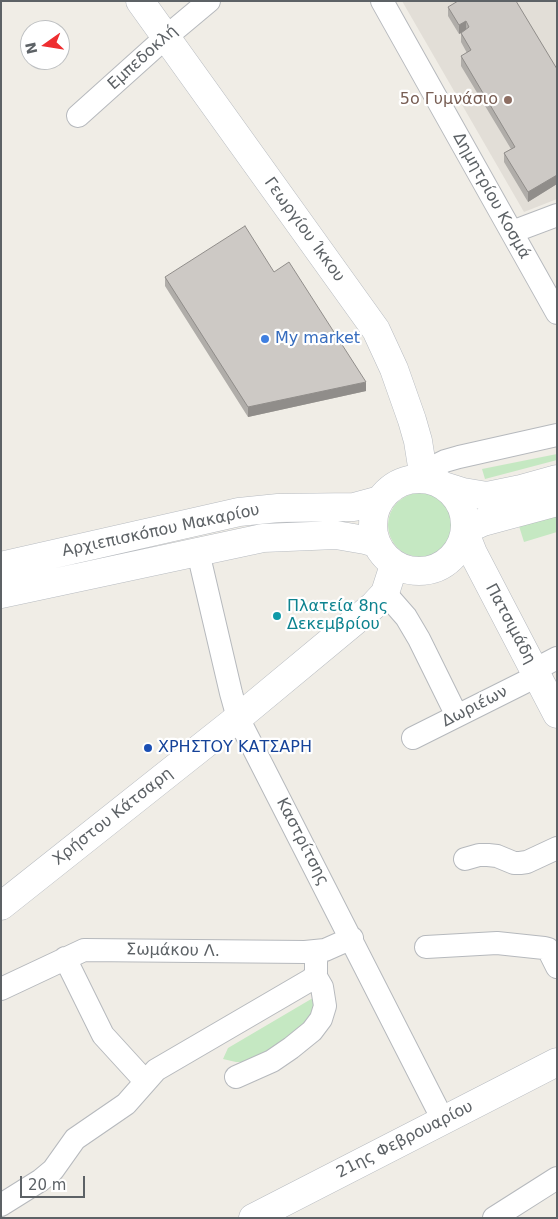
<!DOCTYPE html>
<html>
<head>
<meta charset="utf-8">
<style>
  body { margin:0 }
  #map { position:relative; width:558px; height:1219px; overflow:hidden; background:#f0ede6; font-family:"DejaVu Sans",sans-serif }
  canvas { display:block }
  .frame { position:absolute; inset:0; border:2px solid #5d6266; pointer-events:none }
  .north { position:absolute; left:20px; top:20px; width:50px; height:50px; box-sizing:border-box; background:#fff; border:1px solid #bec0c2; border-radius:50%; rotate:257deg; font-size:14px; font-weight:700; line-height:20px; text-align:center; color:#5d6266 }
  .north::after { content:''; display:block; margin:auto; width:18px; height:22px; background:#ee2e30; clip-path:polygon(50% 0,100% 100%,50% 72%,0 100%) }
  .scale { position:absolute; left:20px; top:1176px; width:65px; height:22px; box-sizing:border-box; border:2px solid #5d6266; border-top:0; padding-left:6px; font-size:15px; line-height:18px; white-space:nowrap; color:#5d6266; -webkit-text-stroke:4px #fff; paint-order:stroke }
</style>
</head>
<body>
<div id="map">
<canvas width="558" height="1219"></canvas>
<div class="frame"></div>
<div class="north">N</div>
<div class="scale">20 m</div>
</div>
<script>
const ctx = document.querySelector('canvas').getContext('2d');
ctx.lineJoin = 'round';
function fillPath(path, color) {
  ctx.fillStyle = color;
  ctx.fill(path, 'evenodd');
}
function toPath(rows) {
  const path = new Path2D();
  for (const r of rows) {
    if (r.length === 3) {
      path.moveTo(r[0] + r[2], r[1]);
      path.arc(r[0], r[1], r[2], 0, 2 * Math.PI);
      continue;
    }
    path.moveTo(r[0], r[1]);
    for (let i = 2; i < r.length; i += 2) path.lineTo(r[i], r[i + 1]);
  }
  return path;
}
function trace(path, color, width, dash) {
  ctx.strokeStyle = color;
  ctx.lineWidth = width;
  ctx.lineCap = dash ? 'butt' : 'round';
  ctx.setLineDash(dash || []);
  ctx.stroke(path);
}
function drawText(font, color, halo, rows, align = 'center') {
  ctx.font = font + ' "DejaVu Sans",sans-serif';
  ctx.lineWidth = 4.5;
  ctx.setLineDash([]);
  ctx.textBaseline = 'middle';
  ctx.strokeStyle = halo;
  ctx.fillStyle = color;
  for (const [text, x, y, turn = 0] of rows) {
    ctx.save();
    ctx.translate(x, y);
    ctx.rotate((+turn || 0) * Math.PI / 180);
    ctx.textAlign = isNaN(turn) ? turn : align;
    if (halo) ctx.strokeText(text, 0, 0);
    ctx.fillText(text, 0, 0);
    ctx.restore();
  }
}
fillPath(toPath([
  [402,1,557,1,557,199,524,212]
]), '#e2ded7');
fillPath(toPath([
  [557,454,557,460,485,479,482,469],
  [420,525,32],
  [557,516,557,532,524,542,519,526],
  [318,995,319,1003,302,1032,248,1062,236,1062,223,1059,228,1048]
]), '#c5e8c2');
const street = toPath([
  [382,1,557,313],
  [78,116,166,37,209,1],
  [512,232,557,215],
  [423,472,445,461,459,457,557,435],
  [198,552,231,693,238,718,443,1120],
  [385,593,406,617,419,639,457,716],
  [534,670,557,658],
  [413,738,537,676],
  [465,859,479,855,488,855,497,856,514,863,520,863,527,862,557,848],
  [426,947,497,943,544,948,548,949,557,967],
  [65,958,103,1035,145,1081],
  [1,989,84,950,305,952,325,950,352,938],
  [236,1077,272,1061,291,1048,312,1031,321,1019,325,1006,322,987,315,975],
  [1,1205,41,1180,53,1170,75,1139,126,1104,156,1070,312,979,316,973,316,951],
  [494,1218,557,1178]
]);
const secondary = toPath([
  [140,1,376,330,394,369,412,420,418,441,424,479],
  [419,525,46],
  [444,486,463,492,487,496,521,489,557,479],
  [465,530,483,522,557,502],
  [465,533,473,553,557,714],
  [1,566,239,512,278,508,354,507,380,500],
  [1,594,263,538,336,535,365,540,376,543],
  [1,906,238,718,373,606,385,593,394,565],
  [253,1218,557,1062]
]);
trace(street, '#b6b9bd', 24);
trace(secondary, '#b7bbc0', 29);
trace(street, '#fff', 22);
trace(secondary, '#fff', 28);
fillPath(toPath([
  [448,7,557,69,557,184,528,202,504,162,504,153,511,149,461,66,461,56,467,53,461,42,461,33,459,34,448,16],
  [274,272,366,391,248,417,165,286,165,277]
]), '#b0ada9');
fillPath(toPath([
  [466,21,466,30,459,34,459,25],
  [557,175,557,184,528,202,528,192],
  [366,382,366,391,248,417,248,407]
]), '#908d8a');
const building = toPath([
  [458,1,516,1,557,69,557,175,528,192,504,153,515,147,461,56,471,50,461,33,469,27,466,21,459,25,448,7,458,1],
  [245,226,274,272,289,262,366,382,248,407,165,277,245,226]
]);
fillPath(building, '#cdc9c5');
trace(building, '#908d8a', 1);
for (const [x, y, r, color] of [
  [508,100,5,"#8d6e63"],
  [265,339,5,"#3f7fe0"],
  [277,616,5,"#0f9aa8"],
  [148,748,5,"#1a4fb4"]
]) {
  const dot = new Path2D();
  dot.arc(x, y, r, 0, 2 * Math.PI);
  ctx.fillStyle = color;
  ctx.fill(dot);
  trace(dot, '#fff', 2);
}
drawText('16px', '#5d6266', '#fff', [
  ["Εμπεδοκλή",143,58,-42],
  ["Δημητρίου Κοσμά",491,196,61],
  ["Γεωργίου Ίκκου",304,230,54],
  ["Αρχιεπισκόπου Μακαρίου",161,531,-12],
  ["Πατσιμάδη",510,624,62],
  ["Δωριέων",475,707,-27],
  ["Χρήστου Κάτσαρη",113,817,-38],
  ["Καστρίτσης",302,842,63],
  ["Σωμάκου Λ.",173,951,1],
  ["21ης Φεβρουαρίου",405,1140,-27]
]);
drawText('16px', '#785e54', '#fff', [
  ["5ο Γυμνάσιο",498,100]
], 'right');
drawText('16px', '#366cbe', '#fff', [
  ["My market",275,339]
], 'left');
drawText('16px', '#0d838f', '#fff', [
  ["Πλατεία 8ης",287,607],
  ["Δεκεμβρίου",287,625]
], 'left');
drawText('16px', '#164399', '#fff', [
  ["ΧΡΗΣΤΟΥ ΚΑΤΣΑΡΗ",158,748]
], 'left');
</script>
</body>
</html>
